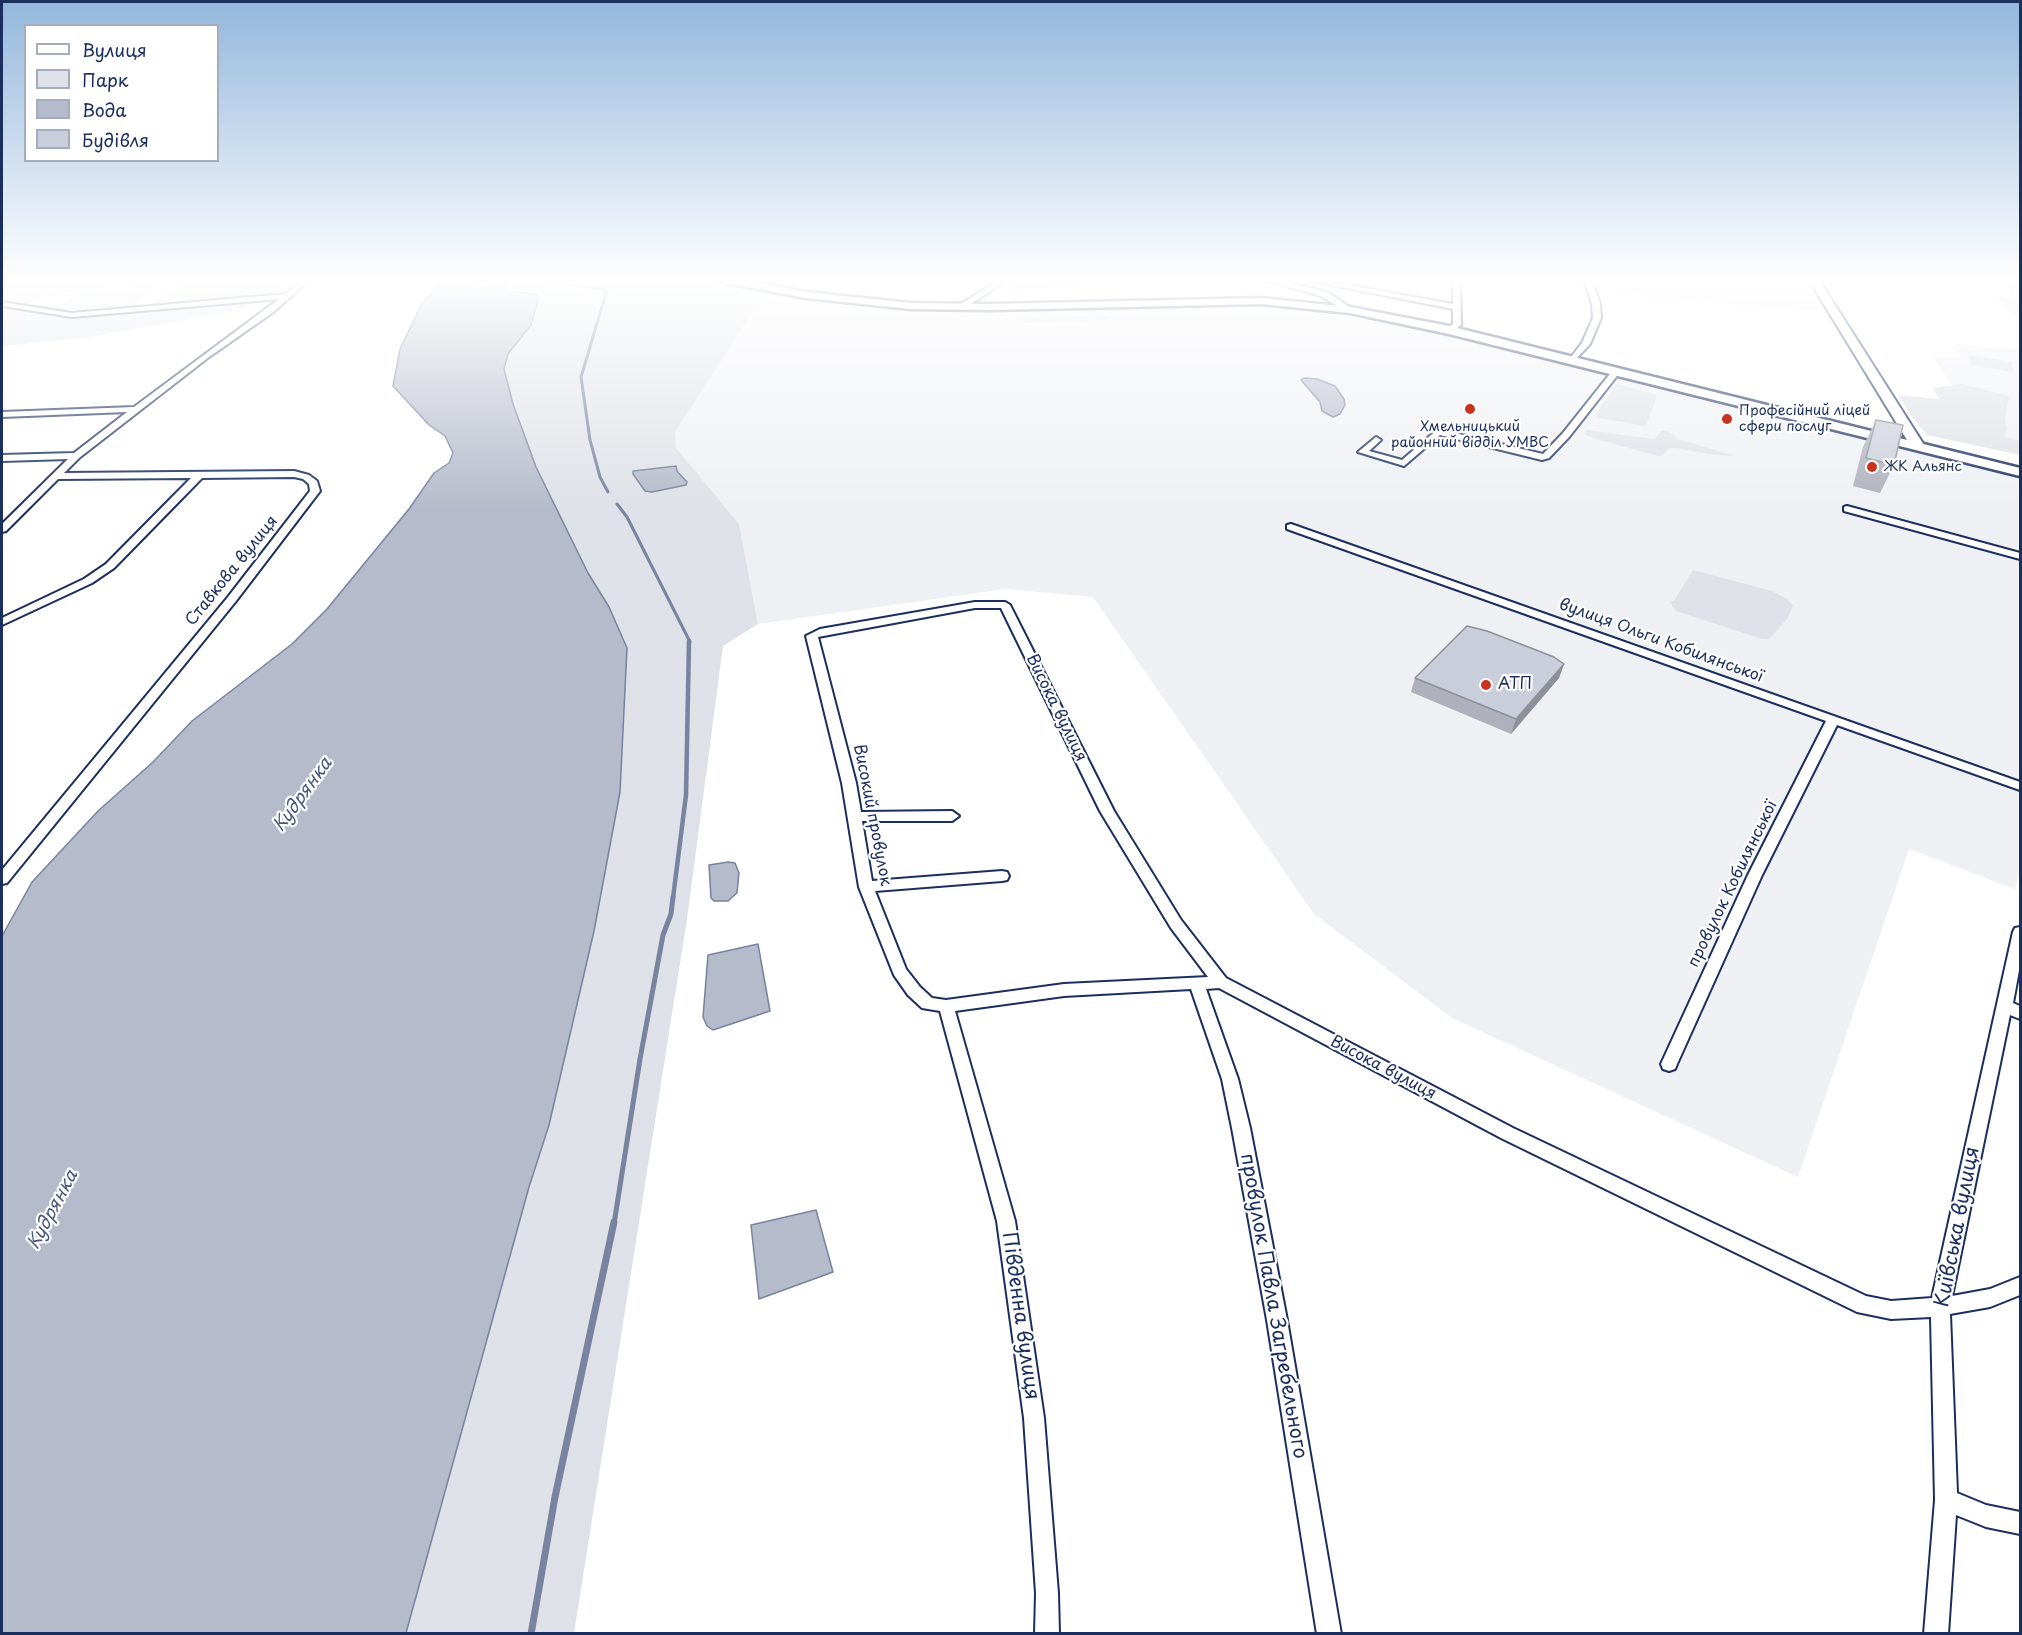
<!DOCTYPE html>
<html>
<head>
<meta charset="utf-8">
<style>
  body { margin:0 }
  #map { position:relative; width:2022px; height:1635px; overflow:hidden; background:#fff; font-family:"Playpen Sans",sans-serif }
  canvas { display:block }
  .frame { position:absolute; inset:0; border:3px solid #1b2f5e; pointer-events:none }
  .legend { position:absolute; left:24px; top:24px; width:195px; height:138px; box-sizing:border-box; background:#fff; border:2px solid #a4acbf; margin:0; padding:8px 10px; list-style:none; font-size:18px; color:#1b2f5e }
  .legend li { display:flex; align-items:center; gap:12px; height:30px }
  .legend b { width:30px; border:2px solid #a4acbf }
</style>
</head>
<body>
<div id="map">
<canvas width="2022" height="1635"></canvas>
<div class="frame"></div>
<ul class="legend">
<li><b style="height:8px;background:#fff"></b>Вулиця</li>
<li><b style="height:16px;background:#dee1e7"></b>Парк</li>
<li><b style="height:16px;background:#b5bbca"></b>Вода</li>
<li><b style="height:16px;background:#caceda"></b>Будівля</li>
</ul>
</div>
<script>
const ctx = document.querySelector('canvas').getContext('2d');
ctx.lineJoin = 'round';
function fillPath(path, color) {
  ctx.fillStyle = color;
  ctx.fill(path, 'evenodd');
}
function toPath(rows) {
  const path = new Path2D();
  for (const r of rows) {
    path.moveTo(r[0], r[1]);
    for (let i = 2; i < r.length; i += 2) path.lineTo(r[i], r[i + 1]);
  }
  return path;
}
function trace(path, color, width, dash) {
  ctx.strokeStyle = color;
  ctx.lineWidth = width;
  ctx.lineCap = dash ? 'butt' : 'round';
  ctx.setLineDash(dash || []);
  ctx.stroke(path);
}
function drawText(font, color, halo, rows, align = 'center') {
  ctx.font = font + ' "Playpen Sans",sans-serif';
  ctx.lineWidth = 4.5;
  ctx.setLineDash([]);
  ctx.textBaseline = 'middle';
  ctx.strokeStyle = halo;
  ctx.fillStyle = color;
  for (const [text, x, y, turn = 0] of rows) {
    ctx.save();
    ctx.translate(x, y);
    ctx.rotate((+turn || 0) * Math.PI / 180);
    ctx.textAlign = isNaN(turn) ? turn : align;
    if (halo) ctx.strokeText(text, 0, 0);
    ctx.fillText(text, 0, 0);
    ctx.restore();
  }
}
fillPath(toPath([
  [1582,280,1814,280,1834,312,1649,298,1648,295,1622,293,1619,285,1583,282],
  [766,291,872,305,1261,303,1349,311,1448,332,2020,477,2020,869,2015,889,1909,849,1798,1177,1452,1018,1314,914,1093,597,1005,589,758,624,739,524,675,448,675,432],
  [1955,344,2020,350,2020,455,1967,408,1933,357,1960,358,1952,347,1957,347]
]), '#eff0f4');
fillPath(toPath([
  [2,280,115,280,103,288,122,289,138,280,166,280,121,311,74,313,53,309,80,292,63,292,55,297,44,295,28,304,2,299],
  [185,280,294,280,274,295,147,307],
  [510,280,719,280,766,291,675,432,676,448,739,524,758,624,723,646,687,919,574,1633,406,1634,529,1187,549,1125,594,931,620,792,627,648,609,607,588,573,536,467,513,404,504,369,508,354,531,325,527,292,506,291,501,287],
  [1276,280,1298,280,1362,293,1331,297],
  [2000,280,2020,280,2020,318,2011,312,1996,296,2012,297,2008,293,2010,290],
  [245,302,252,305,241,310,84,338,2,346,2,310,81,317],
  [1103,315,1111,317,1104,320,1023,323,1025,319,1037,317],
  [1969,355,2012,362,2013,372,1970,365],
  [1616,384,1657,395,1646,426,1598,418,1596,414],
  [1962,384,2009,396,2005,420,2007,429,2004,437,2020,441,2020,455,1927,435,1911,416,1898,395,1939,399,1933,388],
  [1588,430,1654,439,1662,431,1665,431,1673,434,1677,439,1736,456,1709,454,1676,448,1670,448,1662,456,1658,456,1596,439,1586,435,1584,433],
  [1693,570,1772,591,1787,599,1793,605,1788,618,1769,639,1762,639,1676,611,1670,602,1674,601]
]), '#dee1e7');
const water = toPath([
  [450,280,464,280,465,287,477,288,484,287,494,280,510,280,501,288,506,291,536,294,538,299,531,325,508,354,504,369,513,404,536,467,588,573,609,607,627,648,620,792,594,931,549,1125,529,1187,406,1633,2,1633,2,936,32,882,98,811,153,762,192,721,292,644,327,609,409,509,434,473,449,463,453,453,445,436,429,425,393,386,400,349,421,305,442,282,450,280],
  [1304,378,1317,379,1335,386,1344,399,1345,405,1340,414,1333,417,1322,411,1320,402,1301,380,1304,378],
  [676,466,677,471,687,482,686,485,652,492,645,491,633,474,633,471,676,466],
  [728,862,735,863,739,873,737,893,728,901,714,901,711,898,709,865,728,862],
  [758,944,770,1011,713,1030,707,1026,703,1017,708,955,758,944],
  [816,1210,833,1272,759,1299,751,1225,816,1210]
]);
fillPath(water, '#b5bbca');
trace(water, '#77839f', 1.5);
trace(toPath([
  [545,280,607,290,581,377,590,440,600,477,608,492],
  [617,504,627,517,690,642]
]), '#77839f', 3);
trace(toPath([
  [673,898,686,795,689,641]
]), '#77839f', 4.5);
trace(toPath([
  [614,1224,640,1059,663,935,671,914,673,897]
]), '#77839f', 5);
trace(toPath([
  [531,1634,555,1497,614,1222]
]), '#77839f', 7);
const minor = toPath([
  [302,280,310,280,272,313,209,357,79,458,64,473,294,471,309,475,317,481,320,491,236,601,7,883,2,884,2,870,228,597,310,491,309,484,303,479,294,477,202,478,114,568,92,583,2,625,2,618,84,579,106,564,191,478,58,479,6,531,2,532,2,524,68,459,2,461,2,455,74,453,127,412,2,417,2,412,134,407,279,299,72,317,2,306,2,302,72,313,285,294,302,280],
  [999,280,1007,280,963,309,956,307,999,280],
  [1264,280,1275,280,1327,292,1354,310,1347,312,1321,296,1264,280],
  [1307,280,1320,280,1453,304,1453,280,1460,280,1461,325,1452,332,1445,330,1453,324,1453,309,1307,280],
  [1584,280,1592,280,1600,304,1601,318,1590,344,1572,363,1568,361,1582,343,1593,318,1592,304,1584,280],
  [1613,370,1620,372,1569,437,1549,458,1542,460,1440,435,1404,466,1358,452,1376,437,1381,440,1369,451,1402,460,1438,429,1543,454,1563,433,1613,370],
  [1847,506,2020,553,2020,559,1844,511,1844,507,1847,506],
  [1291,524,2020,782,2020,790,1837,725,1762,875,1677,1064,1675,1069,1669,1071,1663,1069,1661,1064,1748,875,1826,721,1287,529,1287,525,1291,524],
  [975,602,1005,602,1010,605,1114,811,1181,920,1226,978,1513,1128,1866,1296,1891,1301,1932,1298,2013,932,2015,928,2020,927,2020,965,2013,1003,2020,1006,2020,1019,2010,1015,1952,1296,1990,1289,2020,1277,2020,1295,1990,1307,1950,1314,1957,1493,1986,1505,2020,1512,2020,1534,1986,1527,1956,1515,1948,1634,1924,1634,1935,1500,1931,1317,1891,1319,1857,1312,1501,1138,1219,988,1206,989,1238,1079,1250,1128,1287,1320,1341,1634,1317,1634,1267,1320,1232,1128,1222,1079,1191,989,1064,996,955,1011,1015,1221,1044,1418,1058,1593,1059,1634,1035,1634,1036,1593,1024,1418,997,1221,940,1011,922,1008,908,995,894,975,859,887,842,783,806,636,820,629,975,602],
  [975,608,1001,608,1100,811,1171,928,1208,977,1064,984,946,1000,932,998,920,987,906,969,875,891,1002,881,1007,880,1009,876,1007,872,1002,871,872,881,862,821,952,821,959,816,952,811,861,812,856,783,818,637,975,608]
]);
const secondary = toPath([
  [1809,280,1819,280,1924,445,1922,448,1917,449,1910,445,1809,280]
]);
const primary = toPath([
  [721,280,742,280,806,292,911,303,990,304,1261,298,1350,307,1449,326,2020,468,2020,476,1449,334,1350,313,1261,304,990,310,911,309,806,298,726,283,721,280]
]);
trace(minor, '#1b2f5e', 4);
trace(secondary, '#1b2f5e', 4);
trace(primary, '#1b2f5e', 5);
fillPath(minor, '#fff');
fillPath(secondary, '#fff');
fillPath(primary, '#fff');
fillPath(toPath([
  [1011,280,1075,280,1075,286,1013,289],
  [1876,420,1894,465,1880,493,1853,486,1863,447],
  [1564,664,1559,678,1511,734,1411,692,1415,678]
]), '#aeb1bb');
fillPath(toPath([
  [1564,664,1559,678,1511,734,1516,719]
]), '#8d9099');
const building = toPath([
  [1876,420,1903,425,1894,465,1866,458,1876,420],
  [1467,626,1487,631,1554,657,1564,664,1516,719,1415,678,1467,626]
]);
fillPath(building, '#caceda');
trace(building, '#8d9099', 1.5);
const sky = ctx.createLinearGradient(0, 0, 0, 508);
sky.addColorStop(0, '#93b7dc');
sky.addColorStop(0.55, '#fff');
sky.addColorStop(1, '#ffffff00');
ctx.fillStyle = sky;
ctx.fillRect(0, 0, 2022, 508);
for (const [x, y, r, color] of [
  [1470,409,6,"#c8321e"],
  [1727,419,6,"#c8321e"],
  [1872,467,6,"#c8321e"],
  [1486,685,6,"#c8321e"]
]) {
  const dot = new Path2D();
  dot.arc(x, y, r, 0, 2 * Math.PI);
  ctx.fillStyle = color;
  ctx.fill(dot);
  trace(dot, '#fff', 2);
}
drawText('14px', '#1b2f5e', '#fff', [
  ["Професійний ліцей",1739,411],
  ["сфери послуг",1739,427],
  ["Хмельницький",1470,427,"center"],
  ["районний відділ УМВС",1470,443,"center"],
  ["ЖК Альянс",1884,467]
], 'left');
drawText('16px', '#1b2f5e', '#fff', [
  ["Ставкова вулиця",232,571,-51],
  ["вулиця Ольги Кобилянської",1661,641,20],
  ["Висока вулиця",1056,708,64],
  ["Високий провулок",872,815,79],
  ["провулок Кобилянської",1733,884,-64],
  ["Висока вулиця",1383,1068,28]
]);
drawText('16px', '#1b2f5e', '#fff', [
  ["АТП",1498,685]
], 'left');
drawText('italic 18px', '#49597e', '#fff', [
  ["Кудрянка",303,795,-54],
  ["Кудрянка",53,1210,-62]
]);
drawText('20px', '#1b2f5e', '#fff', [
  ["Київська вулиця",1958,1227,-79],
  ["провулок Павла Загребельного",1273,1306,80],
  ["Південна вулиця",1020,1316,82]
]);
</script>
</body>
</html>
